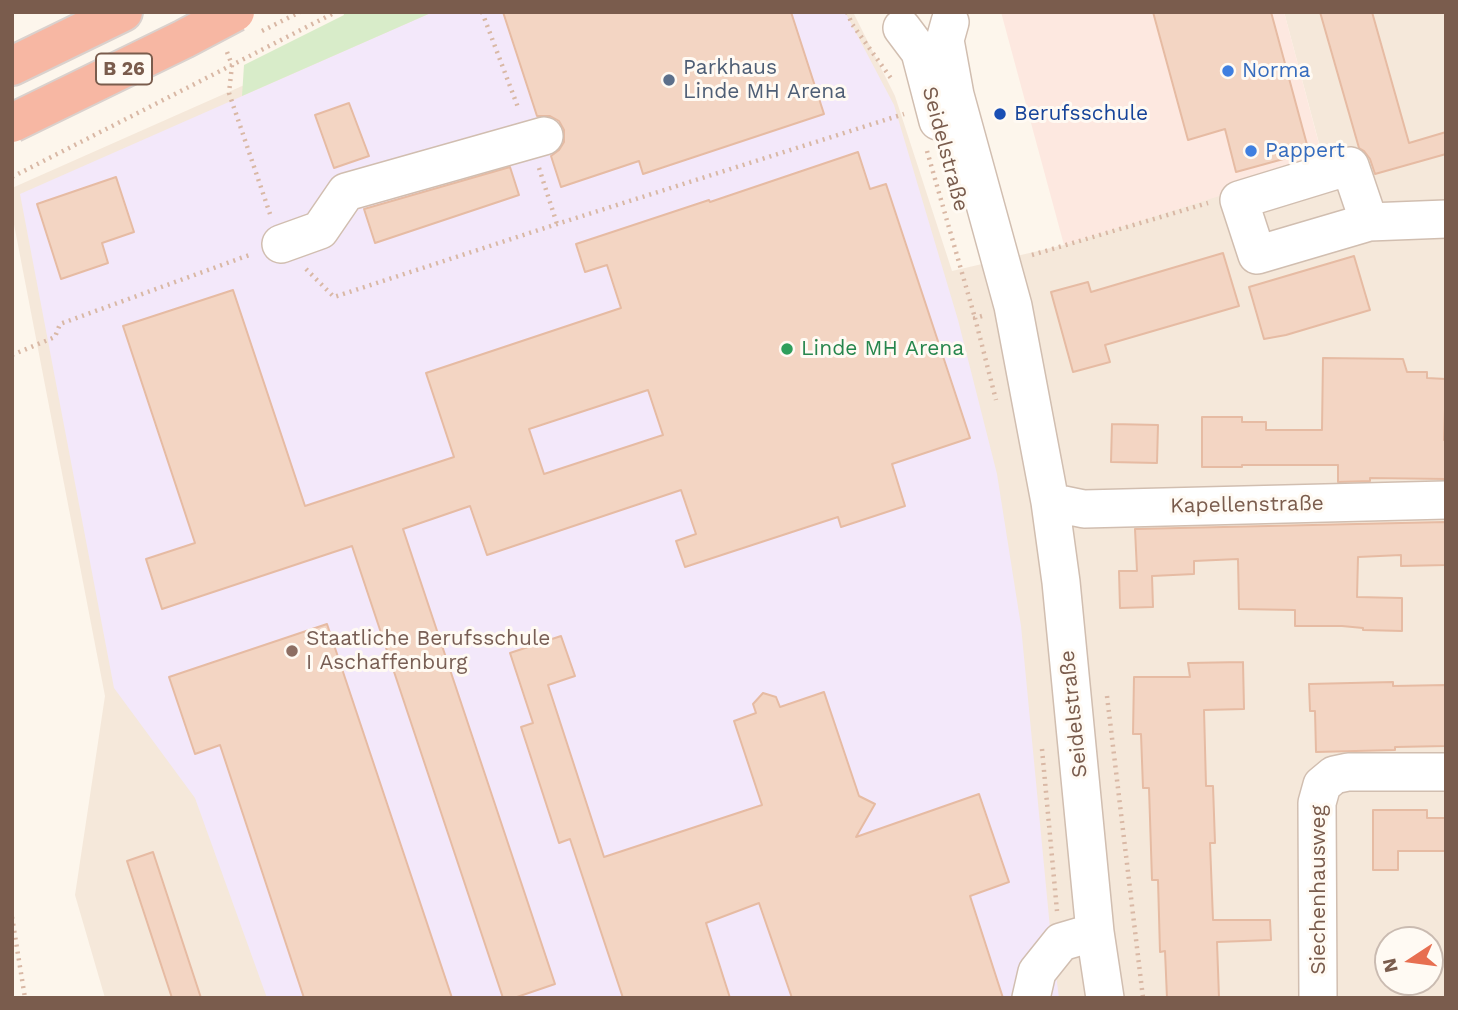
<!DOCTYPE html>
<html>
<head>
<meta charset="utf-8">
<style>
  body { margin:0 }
  #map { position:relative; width:1458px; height:1010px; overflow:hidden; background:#fdf6ec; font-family:"Work Sans",sans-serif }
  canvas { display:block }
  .frame { position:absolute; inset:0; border:14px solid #7a5c4d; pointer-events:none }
  .north { position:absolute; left:1374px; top:926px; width:70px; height:70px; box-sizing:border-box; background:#fffaf3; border:2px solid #cabbb1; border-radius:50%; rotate:257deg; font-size:19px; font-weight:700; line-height:28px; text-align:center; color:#7a5c4d }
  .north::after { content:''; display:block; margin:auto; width:24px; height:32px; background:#e76f51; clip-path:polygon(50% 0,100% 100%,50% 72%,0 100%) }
</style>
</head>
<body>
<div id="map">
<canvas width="1458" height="1010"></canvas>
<div class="frame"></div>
<div class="north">N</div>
</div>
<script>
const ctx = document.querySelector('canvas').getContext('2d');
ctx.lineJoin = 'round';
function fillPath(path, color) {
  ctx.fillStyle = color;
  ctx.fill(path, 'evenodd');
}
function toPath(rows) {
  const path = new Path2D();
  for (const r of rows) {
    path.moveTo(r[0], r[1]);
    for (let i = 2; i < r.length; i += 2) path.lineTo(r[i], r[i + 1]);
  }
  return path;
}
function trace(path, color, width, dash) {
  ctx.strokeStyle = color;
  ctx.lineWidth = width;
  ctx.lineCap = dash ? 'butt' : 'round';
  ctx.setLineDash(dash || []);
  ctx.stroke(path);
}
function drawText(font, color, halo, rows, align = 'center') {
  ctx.font = font + ' "Work Sans",sans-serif';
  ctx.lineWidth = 6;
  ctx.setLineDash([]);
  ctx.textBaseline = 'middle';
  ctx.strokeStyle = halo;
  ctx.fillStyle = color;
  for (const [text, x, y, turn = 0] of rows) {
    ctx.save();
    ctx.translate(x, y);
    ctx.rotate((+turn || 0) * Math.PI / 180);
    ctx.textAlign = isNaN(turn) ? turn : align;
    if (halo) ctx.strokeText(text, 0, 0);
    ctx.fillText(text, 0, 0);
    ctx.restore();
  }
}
fillPath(toPath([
  [409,12,853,12,895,96,952,271,1064,245,1324,162,1284,12,1446,12,1446,998,105,998,75,895,105,696,12,214,12,188],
  [1388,940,1430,940,1430,982,1388,982]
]), '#f5e8da');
fillPath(toPath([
  [1001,12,1284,12,1324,163,1064,245]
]), '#fde8e0');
fillPath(toPath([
  [433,12,845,12,894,105,958,320,997,474,1021,626,1050,928,1059,998,267,998,195,798,114,688,20,194]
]), '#f3e8fa');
fillPath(toPath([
  [343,12,433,12,242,96,244,65,344,15]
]), '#d8ecc9');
const building = toPath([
  [503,12,791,12,824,114,643,174,639,161,561,187,551,156,559,150,564,142,564,130,559,121,550,116,537,116,503,12],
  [1153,12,1271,12,1309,152,1236,172,1225,129,1188,140,1153,12],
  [1320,12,1372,12,1409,143,1446,132,1446,154,1375,174,1370,159,1364,151,1359,148,1320,12],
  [349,103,369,156,334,168,315,115,349,103],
  [858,152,870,189,886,184,970,438,892,464,905,506,841,527,838,517,685,567,676,541,696,534,681,490,487,555,470,506,403,529,555,984,514,998,503,998,352,546,162,609,146,559,195,543,123,326,233,290,305,506,454,457,426,373,621,308,607,265,585,272,576,244,709,200,710,202,858,152],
  [648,390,663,435,544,474,529,429,648,390],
  [510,167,519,195,375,243,364,209,510,167],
  [116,177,134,232,102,243,108,263,61,279,37,204,116,177],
  [1223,253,1239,306,1105,345,1110,362,1073,372,1051,292,1088,282,1091,292,1223,253],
  [1354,256,1370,310,1286,335,1264,339,1249,287,1354,256],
  [1323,358,1403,359,1407,372,1427,372,1427,378,1446,379,1444,440,1446,440,1446,479,1370,478,1370,481,1338,482,1338,465,1242,465,1242,467,1202,467,1202,417,1242,417,1242,422,1266,422,1266,430,1322,430,1323,358],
  [1112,424,1158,425,1157,463,1111,462,1112,424],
  [1446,522,1446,565,1401,566,1401,555,1358,557,1357,597,1402,598,1402,631,1363,630,1363,628,1342,626,1295,626,1295,610,1239,609,1238,559,1194,561,1194,574,1152,576,1153,607,1120,608,1119,571,1137,571,1135,529,1446,522],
  [327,624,452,998,304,998,220,745,195,754,169,677,327,624],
  [561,636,575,676,548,685,604,857,762,805,734,721,756,713,753,704,763,693,776,697,780,707,824,692,859,796,875,804,856,837,979,794,1009,882,970,896,1003,998,792,998,759,903,706,923,730,998,623,998,570,839,559,843,521,727,533,723,510,653,561,636],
  [1243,662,1244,709,1204,710,1206,786,1213,786,1215,843,1210,843,1213,920,1270,920,1271,940,1217,942,1219,998,1167,998,1165,951,1160,952,1158,880,1152,880,1149,788,1143,788,1141,734,1133,734,1134,677,1190,677,1188,663,1243,662],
  [1393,682,1393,686,1446,685,1446,746,1395,747,1395,750,1316,752,1315,711,1310,711,1309,684,1393,682],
  [1373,810,1427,810,1427,818,1446,818,1446,851,1398,851,1398,870,1373,870,1373,810],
  [153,852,201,998,172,998,127,861,153,852]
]);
fillPath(building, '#f3d5c3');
trace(building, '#e6bba3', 2);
const minor = toPath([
  [950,22,945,40,955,95,1013,306,1050,502,1061,582,1095,932,1105,998],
  [902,28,920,52,938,121],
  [1369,222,1350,166,1239,200,1257,255,1369,222,1446,219],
  [281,244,320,230,346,192,544,136],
  [1050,502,1084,509,1446,500],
  [1031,998,1037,972,1061,942,1095,932],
  [1318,998,1317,803,1322,785,1334,775,1348,772,1446,772]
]);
const highway = toPath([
  [12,66,123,12]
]);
trace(minor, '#d1beb0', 40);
trace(highway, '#dad1cd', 42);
trace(toPath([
  [482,12,519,110],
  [847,12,852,24,893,81],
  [227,52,232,65,229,93,270,214],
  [927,151,975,318],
  [539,168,557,224],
  [12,177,336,12],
  [1032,255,1208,203],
  [306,269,334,297,557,224,904,114],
  [982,316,975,318,996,400],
  [12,355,55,337,60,324,252,254],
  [1107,696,1143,998],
  [1042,749,1057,911],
  [12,917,25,998]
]), '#d9b8a5', 4.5, [2, 5]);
trace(minor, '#fff', 37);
trace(highway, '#f7b7a3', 38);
const highwayBridge = toPath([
  [12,123,184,39,235,12]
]);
trace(highwayBridge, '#dad1cd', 42, []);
trace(toPath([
  [262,31,300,12]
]), '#d9b8a5', 4.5, [2, 5]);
trace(highwayBridge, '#f7b7a3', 38);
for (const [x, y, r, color] of [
  [1228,71,7,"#3f7fe0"],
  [669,80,7,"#5c6f8a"],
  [1000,114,7,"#1a4fb4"],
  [1251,151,7,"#3f7fe0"],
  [787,349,7,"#2e9e5b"],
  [292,651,7,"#8d6e63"]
]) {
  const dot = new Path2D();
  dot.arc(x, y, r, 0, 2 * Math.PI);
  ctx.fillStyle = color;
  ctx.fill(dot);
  trace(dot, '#fffaf3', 2.5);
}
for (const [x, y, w] of [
  [124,69,56]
]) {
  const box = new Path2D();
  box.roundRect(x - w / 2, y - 15.5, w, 31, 5);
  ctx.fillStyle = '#fffaf3';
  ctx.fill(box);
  trace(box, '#7a5c4d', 2);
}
drawText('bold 19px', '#7a5c4d', null, [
  ["B 26",124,69]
]);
drawText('21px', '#4e5e75', '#fffaf3', [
  ["Parkhaus",683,68],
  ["Linde MH Arena",683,92]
], 'left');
drawText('21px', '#366cbe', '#fffaf3', [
  ["Norma",1242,71],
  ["Pappert",1265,151]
], 'left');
drawText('21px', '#164399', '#fffaf3', [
  ["Berufsschule",1014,114]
], 'left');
drawText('21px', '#7a5c4d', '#fffaf3', [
  ["Seidelstraße",945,149,75],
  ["Kapellenstraße",1247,505,-1],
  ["Seidelstraße",1074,714,-96],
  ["Siechenhausweg",1319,890,-90]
]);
drawText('21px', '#27864d', '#fffaf3', [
  ["Linde MH Arena",801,349]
], 'left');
drawText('21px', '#785e54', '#fffaf3', [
  ["Staatliche Berufsschule",306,639],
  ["I Aschaffenburg",306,663]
], 'left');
</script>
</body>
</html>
